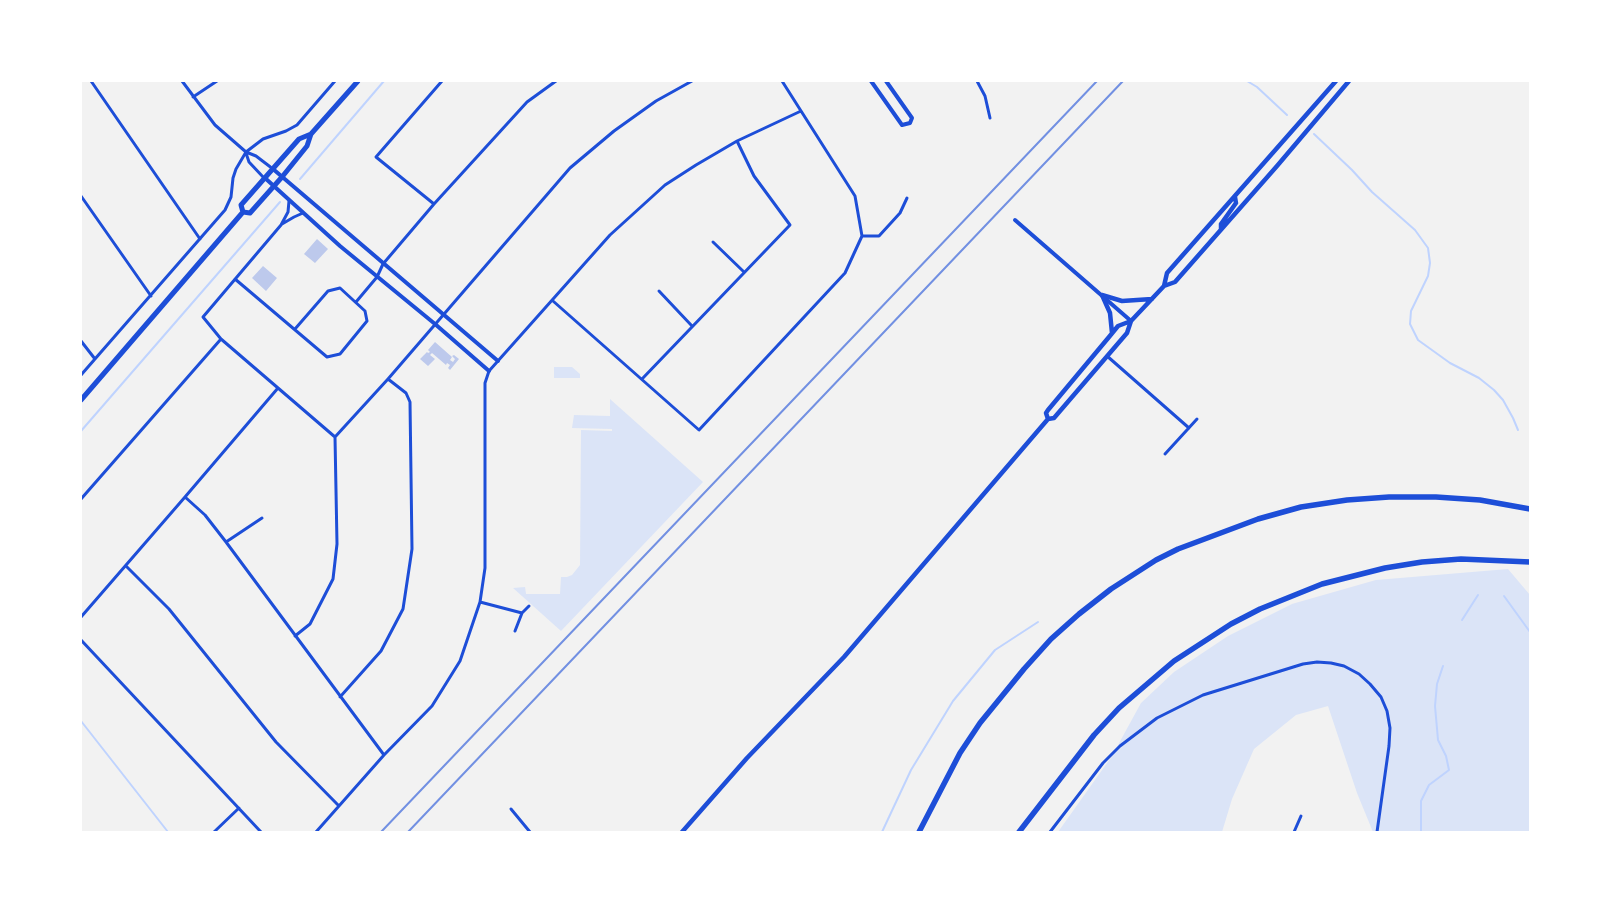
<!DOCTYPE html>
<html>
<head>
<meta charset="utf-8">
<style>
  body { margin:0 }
  #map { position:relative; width:1611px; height:913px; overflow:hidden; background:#f2f2f2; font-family:Roboto,sans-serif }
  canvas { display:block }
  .frame { position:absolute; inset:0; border:82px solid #fff; pointer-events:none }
</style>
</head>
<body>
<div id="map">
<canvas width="1611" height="913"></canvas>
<div class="frame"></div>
</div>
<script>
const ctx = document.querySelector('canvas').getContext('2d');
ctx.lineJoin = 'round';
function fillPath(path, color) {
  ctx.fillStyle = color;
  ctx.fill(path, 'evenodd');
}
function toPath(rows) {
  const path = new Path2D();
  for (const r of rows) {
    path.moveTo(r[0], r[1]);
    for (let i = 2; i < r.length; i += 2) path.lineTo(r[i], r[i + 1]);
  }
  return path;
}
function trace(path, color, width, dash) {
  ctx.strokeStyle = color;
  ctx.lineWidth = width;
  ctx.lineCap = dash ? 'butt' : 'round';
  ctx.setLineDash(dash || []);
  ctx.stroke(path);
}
fillPath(toPath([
  [554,367,572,367,580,374,580,378,554,378],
  [610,399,703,482,561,631,513,588,525,587,526,594,560,594,561,577,567,577,572,575,580,565,581,430,612,431,612,429,572,428,574,415,610,416],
  [1508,569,1530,595,1530,832,1373,832,1357,793,1328,706,1296,715,1254,749,1232,799,1222,832,1058,832,1112,756,1141,703,1174,672,1228,636,1292,604,1376,580]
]), '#dbe4f7');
trace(toPath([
  [1247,81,1257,87,1287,115],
  [1314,134,1352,170,1372,192,1415,230,1428,248,1430,263,1428,276,1411,311,1410,324,1418,340,1450,363,1479,378,1494,390,1503,400,1513,418,1518,430],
  [300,179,384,81],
  [81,431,280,202],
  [1504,596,1530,632],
  [1462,620,1478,595],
  [81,721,168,832],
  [882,832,911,770,953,701,995,650,1038,622],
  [1421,832,1421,801,1429,785,1449,770,1446,756,1438,740,1435,706,1437,684,1443,666]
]), '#bfd3fe', 2);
fillPath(toPath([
  [317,239,328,249,315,263,304,254],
  [263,266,277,278,266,291,252,278],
  [435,342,452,357,450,360,453,362,455,359,452,356,454,355,459,359,450,370,448,368,450,365,447,363,446,365,432,353,430,355,435,359,428,366,420,359,427,352,428,353,430,352,428,350]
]), '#bdc9ec');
trace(toPath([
  [91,81,200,239],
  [182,81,215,125,246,152,256,156,273,169],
  [782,81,855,196,862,236],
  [977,81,985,96,990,118],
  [193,97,217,81],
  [246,153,249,162,264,178],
  [81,196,151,296],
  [289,201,288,212,281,225,203,317,221,339,335,437],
  [434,204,376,157,442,81],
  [282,224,294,217,303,213],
  [862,236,879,236,900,213,907,198],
  [713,242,744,272],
  [235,279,327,357,340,354,367,321,365,311,340,288,328,291,295,329],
  [659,291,692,326],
  [553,301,699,430,845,273,862,236],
  [356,302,377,277,383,264,434,204,527,102,556,81],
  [81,341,95,359],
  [1107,356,1189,428],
  [81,375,225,210,231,197,233,178,236,169,246,152,263,139,286,131,297,125,335,81],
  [642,379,790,225,754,176,737,141],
  [1165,454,1197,419],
  [185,497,205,515,226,542,384,755],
  [81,499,221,339],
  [226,542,262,518],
  [126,566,169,609,276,742,339,806],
  [480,602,522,613,529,606],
  [81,617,185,497,278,388],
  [515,631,522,613],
  [295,636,310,624,333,579,337,544,335,437,388,379,570,168,614,131,656,101,692,81],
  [81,640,261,832],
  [340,697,381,651,403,609,412,549,410,402,406,393,388,379],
  [511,809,530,832],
  [214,832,239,808],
  [316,832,384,755,432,706,460,661,480,602,485,568,485,383,489,371,610,235,665,185,696,165,737,141,801,111],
  [1050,832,1103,763,1120,746,1157,718,1203,695,1303,664,1317,662,1331,663,1344,666,1359,674,1370,684,1381,697,1387,711,1390,728,1389,746,1377,832],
  [1294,832,1301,816]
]), '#1d4ed8', 3);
trace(toPath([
  [871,81,902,125,910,123,912,118,886,81],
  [273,169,498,361],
  [265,178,340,246,435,324,489,371],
  [1015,220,1131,321]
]), '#1d4ed8', 4);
trace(toPath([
  [1221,229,1221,224,1236,203,1235,197],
  [1164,286,1167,273,1336,81],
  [1102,295,1122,301,1152,299],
  [1102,295,1110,313,1112,333],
  [1048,419,1046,413,1048,410,1109,337,1118,326,1131,321],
  [682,832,747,758,844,657,1048,419,1054,418,1127,333,1131,321,1164,286,1175,282,1277,166,1349,81]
]), '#1d4ed8', 4.5);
trace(toPath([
  [243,212,250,213,282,177,307,146,311,134],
  [81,400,243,212,241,205,299,139,311,134,358,81]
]), '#1d4ed8', 5);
trace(toPath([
  [919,832,960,753,980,723,1024,669,1051,639,1079,614,1111,589,1156,560,1178,549,1258,519,1301,507,1347,500,1389,497,1436,497,1480,500,1530,509],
  [1019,832,1094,735,1119,708,1174,661,1231,624,1260,609,1322,584,1385,568,1422,562,1461,559,1530,562]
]), '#1d4ed8', 5.5);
trace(toPath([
  [381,832,1097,81],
  [408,832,1123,81]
]), '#7290e2', 2);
</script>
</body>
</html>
